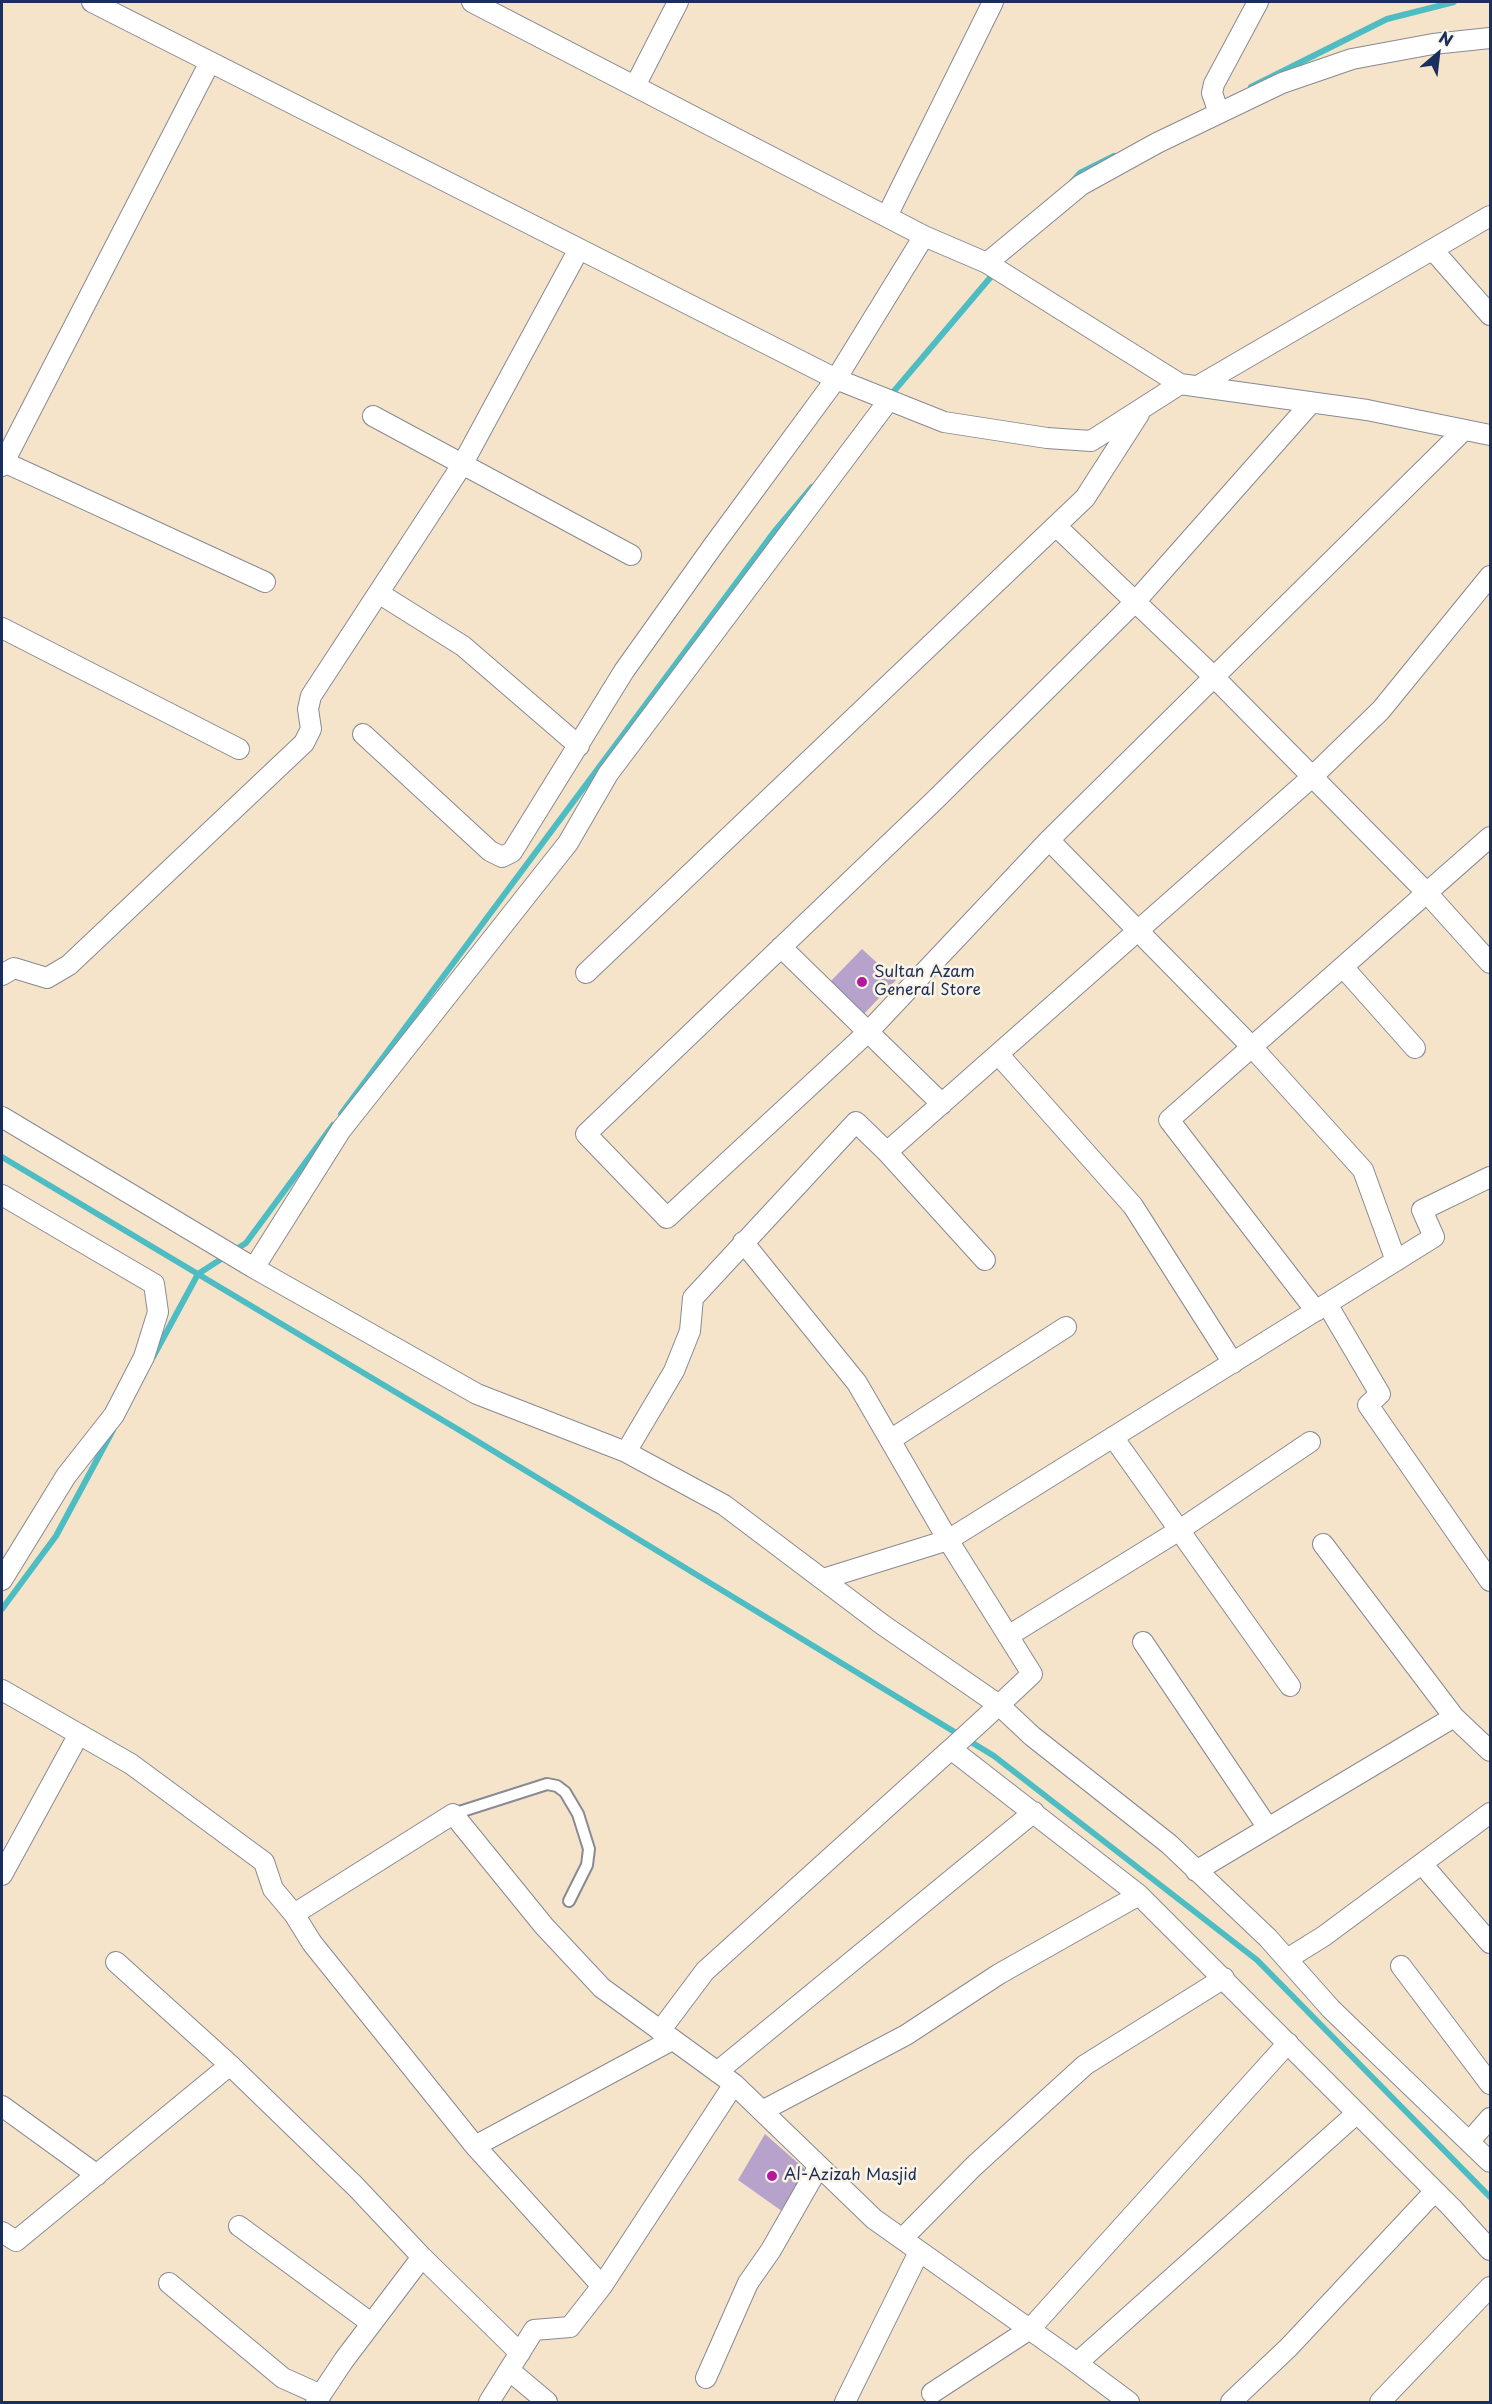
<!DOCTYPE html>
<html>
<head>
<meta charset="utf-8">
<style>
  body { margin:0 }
  #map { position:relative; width:1492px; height:2404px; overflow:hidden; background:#f5e4ca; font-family:"Playpen Sans",sans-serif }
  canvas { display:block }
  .frame { position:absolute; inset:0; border:3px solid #1b2f5e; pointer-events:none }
  .north { position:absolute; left:1408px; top:24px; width:60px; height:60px; -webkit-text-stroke:4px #fcf5e5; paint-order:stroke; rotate:28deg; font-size:16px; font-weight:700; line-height:24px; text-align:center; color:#1b2f5e }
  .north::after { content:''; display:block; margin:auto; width:21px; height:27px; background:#1b2f5e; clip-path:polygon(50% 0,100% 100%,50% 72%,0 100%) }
</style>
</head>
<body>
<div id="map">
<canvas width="1492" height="2404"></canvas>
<div class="frame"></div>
<div class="north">N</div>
</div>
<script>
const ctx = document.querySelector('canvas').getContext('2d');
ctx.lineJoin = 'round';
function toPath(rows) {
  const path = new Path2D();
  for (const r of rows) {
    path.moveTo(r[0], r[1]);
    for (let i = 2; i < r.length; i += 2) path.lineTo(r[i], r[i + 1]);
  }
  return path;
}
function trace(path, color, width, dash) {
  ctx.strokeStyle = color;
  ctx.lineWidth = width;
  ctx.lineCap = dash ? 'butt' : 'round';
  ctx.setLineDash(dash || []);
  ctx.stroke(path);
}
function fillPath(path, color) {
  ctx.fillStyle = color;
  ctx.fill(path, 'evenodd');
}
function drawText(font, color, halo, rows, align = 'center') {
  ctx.font = font + ' "Playpen Sans",sans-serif';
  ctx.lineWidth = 5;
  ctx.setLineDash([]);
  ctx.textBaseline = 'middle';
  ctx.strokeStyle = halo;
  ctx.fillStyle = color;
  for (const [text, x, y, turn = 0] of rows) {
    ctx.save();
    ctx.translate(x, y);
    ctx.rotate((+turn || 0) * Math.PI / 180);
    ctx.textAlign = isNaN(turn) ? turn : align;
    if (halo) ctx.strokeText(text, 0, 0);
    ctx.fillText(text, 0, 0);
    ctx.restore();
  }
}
trace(toPath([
  [1251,87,1387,19,1454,2],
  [1072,182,1080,173,1114,156],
  [889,397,995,272],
  [341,1114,774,532,812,487],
  [2,1157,459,1430,994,1756,1257,1960,1490,2197],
  [153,1357,198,1274,246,1243,333,1125],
  [2,1609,56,1536,113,1430]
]), '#4ebdc3', 6);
fillPath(toPath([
  [862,949,896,980,862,1016,828,984],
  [765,2134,807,2171,786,2214,738,2180]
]), '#b7a2cb');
const lane = toPath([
  [453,1814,547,1784,557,1786,565,1792,578,1814,589,1849,587,1865,569,1901]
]);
const street = toPath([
  [92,2,836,379,944,422,1047,438,1091,441,1180,384],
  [472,2,924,236,987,263,1180,384,1367,410,1490,435],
  [635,86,678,2],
  [1219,113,1212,93,1214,84,1258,2],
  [887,216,993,2],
  [1433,250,1490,315],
  [987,263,1081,185,1157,143,1282,83,1352,59,1433,44,1490,38],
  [1198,386,1490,216],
  [1311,403,1135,602,934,801,586,1134,667,1218,868,1032,1049,840,1464,430],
  [373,416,631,555],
  [4,462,265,582],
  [2,466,210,62],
  [1056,526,1214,677,1427,893,1490,963],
  [380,594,463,646,579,746],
  [2,628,239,749],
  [363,734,490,851,502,857,512,852,624,671,713,546,836,379,924,236],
  [1049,840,1252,1047,1363,1170,1396,1261],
  [781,947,942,1104],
  [1343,967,1415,1048],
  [586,973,1085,498,1139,414],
  [2,975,14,968,47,978,69,965,304,743,311,729,308,709,311,696,462,465,579,249],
  [998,1054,1133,1206,1233,1363],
  [2,1117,254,1268,477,1394,626,1452,724,1505,883,1625,999,1705,1032,1674,948,1540,857,1383,743,1242],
  [887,1152,985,1260],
  [2,1195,154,1284,158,1312,144,1357,114,1415,66,1476,2,1580],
  [254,1268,341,1130,568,843,608,774,889,400],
  [1327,1304,1380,1394,1368,1405,1490,1581],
  [1316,1311,1169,1120,1490,837],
  [1113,1437,1290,1686],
  [890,1440,1066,1327],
  [626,1452,674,1371,690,1331,693,1298,856,1122,887,1152,1312,777,1381,710,1490,576],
  [1323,1544,1454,1717,1490,1751],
  [823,1579,948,1540,1434,1237,1422,1210,1490,1177],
  [1008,1636,1178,1531,1310,1442],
  [1143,1642,1268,1828],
  [2,1690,131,1764,264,1862,273,1889,294,1914,453,1814,544,1926,602,1988,734,2084,874,2219,1070,2358,1129,2402],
  [1423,1865,1490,1943],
  [1196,1871,1454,1717],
  [2,1875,79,1734],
  [294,1914,312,1943,475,2146,602,2286],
  [1287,1959,1324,1936,1490,1813],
  [116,1962,230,2065,356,2187,422,2257],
  [1401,1966,1490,2084],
  [660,2031,705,1971,951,1749],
  [717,2072,1034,1812],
  [2,2106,97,2175],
  [762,2111,906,2035,999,1974,1139,1895],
  [1469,2142,1490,2118],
  [475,2146,672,2040],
  [1490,2162,1331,2009,1268,1938,1169,1844,1032,1736,999,1705,951,1749,1139,1895,1452,2208,1490,2250],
  [239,2226,371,2323],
  [2,2232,16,2241,230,2065],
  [902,2239,974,2166,1085,2065,1224,1978],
  [169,2283,283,2378,321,2395],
  [1077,2363,1357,2113],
  [509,2370,547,2402],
  [706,2378,748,2283,771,2250,819,2166],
  [932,2393,1030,2329,1288,2043],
  [316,2402,344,2360,422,2257,520,2353],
  [489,2402,534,2330,570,2327,602,2286,734,2084],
  [845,2402,919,2252],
  [1231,2402,1289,2347,1435,2191],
  [1380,2402,1490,2287]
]);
trace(lane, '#888a94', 14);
trace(street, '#888a94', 22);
trace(lane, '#fff', 10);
trace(street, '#fff', 20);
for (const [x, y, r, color] of [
  [862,982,6,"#b5179e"],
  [772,2176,6,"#b5179e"]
]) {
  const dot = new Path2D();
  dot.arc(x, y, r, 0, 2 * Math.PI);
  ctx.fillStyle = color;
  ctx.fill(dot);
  trace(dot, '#fcf5e5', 2);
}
drawText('16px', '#1b2f5e', '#fcf5e5', [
  ["Sultan Azam",874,973],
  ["General Store",874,991],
  ["Al-Azizah Masjid",784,2176]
], 'left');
</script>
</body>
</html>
